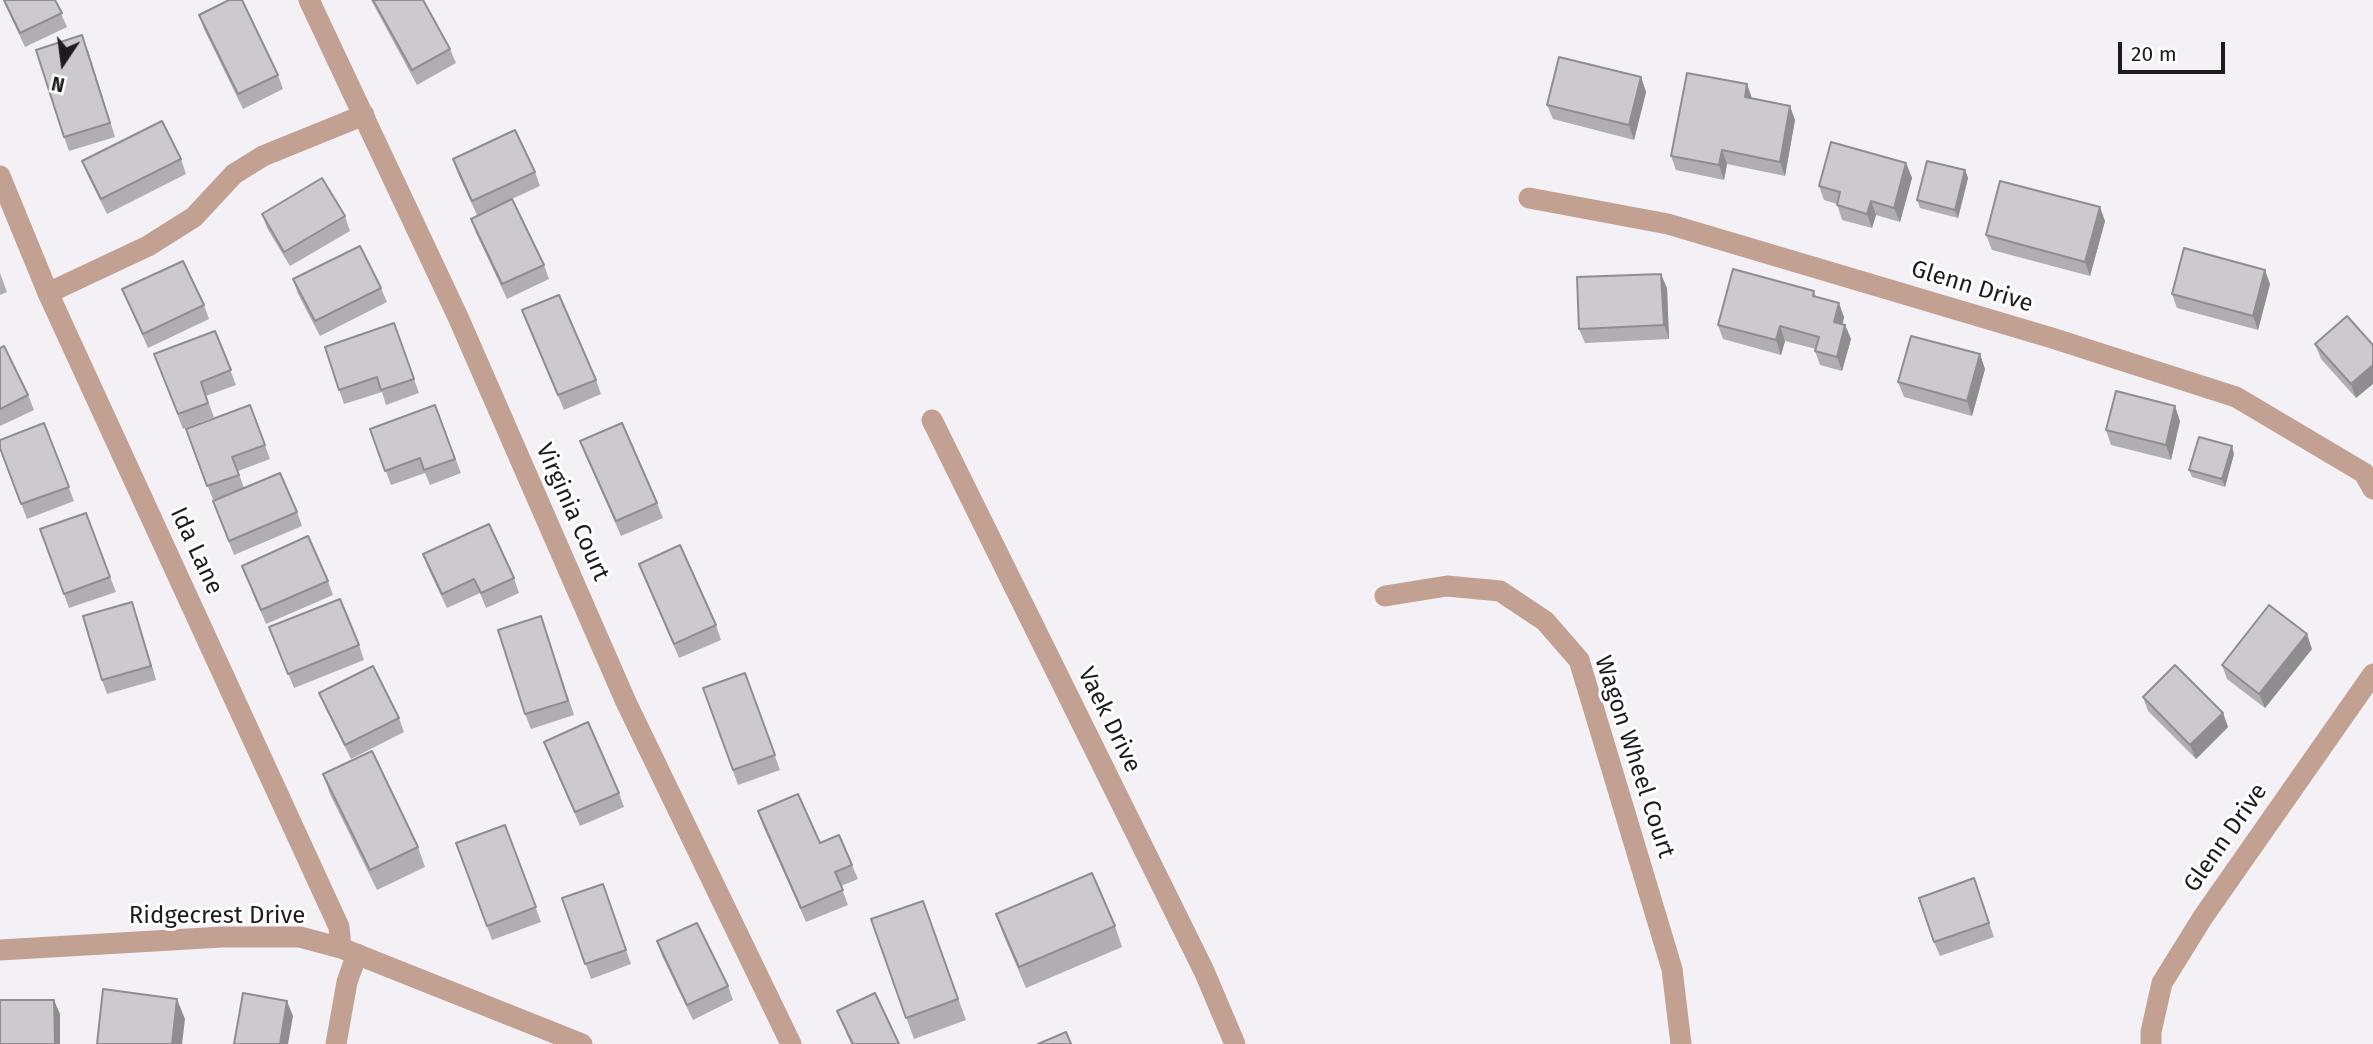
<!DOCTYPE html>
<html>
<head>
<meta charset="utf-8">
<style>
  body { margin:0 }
  #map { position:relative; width:2373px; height:1044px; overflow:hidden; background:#f3f0f6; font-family:"Fira Sans",sans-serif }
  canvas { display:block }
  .north { position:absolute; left:28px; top:28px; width:70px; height:70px; -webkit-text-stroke:5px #fff; paint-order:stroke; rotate:193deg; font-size:19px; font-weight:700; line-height:28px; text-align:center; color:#1c1b1d }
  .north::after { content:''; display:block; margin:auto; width:24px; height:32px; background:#1c1b1d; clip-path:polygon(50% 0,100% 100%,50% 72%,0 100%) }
  .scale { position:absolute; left:2118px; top:42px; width:107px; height:32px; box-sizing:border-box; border:4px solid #1c1b1d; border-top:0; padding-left:9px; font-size:21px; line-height:24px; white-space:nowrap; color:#1c1b1d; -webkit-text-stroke:5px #fff; paint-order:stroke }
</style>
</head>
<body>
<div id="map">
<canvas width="2373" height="1044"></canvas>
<div class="north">N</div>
<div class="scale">20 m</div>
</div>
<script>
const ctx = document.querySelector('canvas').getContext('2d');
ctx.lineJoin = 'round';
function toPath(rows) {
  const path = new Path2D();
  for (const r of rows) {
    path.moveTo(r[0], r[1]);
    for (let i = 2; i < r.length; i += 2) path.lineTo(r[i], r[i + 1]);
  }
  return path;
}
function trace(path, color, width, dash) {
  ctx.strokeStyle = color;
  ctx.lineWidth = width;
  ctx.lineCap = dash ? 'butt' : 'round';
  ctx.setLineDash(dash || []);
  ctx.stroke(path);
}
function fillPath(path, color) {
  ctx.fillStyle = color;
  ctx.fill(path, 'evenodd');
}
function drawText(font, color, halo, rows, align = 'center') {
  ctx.font = font + ' "Fira Sans",sans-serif';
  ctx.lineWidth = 6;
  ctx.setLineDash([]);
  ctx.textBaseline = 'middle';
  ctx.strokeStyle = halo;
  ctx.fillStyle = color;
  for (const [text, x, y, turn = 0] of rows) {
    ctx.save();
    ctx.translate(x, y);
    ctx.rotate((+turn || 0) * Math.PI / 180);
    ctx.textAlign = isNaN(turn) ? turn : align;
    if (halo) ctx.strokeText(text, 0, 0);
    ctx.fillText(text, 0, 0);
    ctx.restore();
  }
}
trace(toPath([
  [48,293,148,246,194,217,234,174,263,156,364,115]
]), '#c2a192', 21);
trace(toPath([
  [309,0,458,317,626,702,791,1044],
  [0,176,48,293,339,927,341,948],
  [1529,198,1668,224,2052,338,2236,397,2364,473,2373,489],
  [932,420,1204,971,1235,1044],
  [1385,596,1447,586,1500,591,1545,621,1579,660,1672,969,1681,1044],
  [0,950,222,937,300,937,341,948,582,1044],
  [336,1044,347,982,357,954],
  [2151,1044,2151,1032,2162,983,2203,917,2373,674]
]), '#c2a192', 21);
fillPath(toPath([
  [3,0,55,0,67,27,25,47],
  [371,0,423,0,450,49,456,63,417,85],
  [199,15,278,75,283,89,243,109,204,29],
  [88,50,115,137,69,151,64,137],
  [1641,77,1646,92,1634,140,1553,119,1547,105],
  [1747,84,1752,98,1795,120,1785,176,1727,164,1724,180,1676,170,1671,156],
  [181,159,186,174,107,214,88,176,82,161],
  [453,159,535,172,540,186,477,215,458,174],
  [1906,163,1912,178,1900,222,1876,215,1872,228,1842,220,1837,204,1824,200,1819,186],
  [1965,170,1968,178,1958,218,1920,208,1917,200],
  [262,214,345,216,350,231,290,266,267,228],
  [471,219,544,265,549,279,507,299,476,233],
  [2105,221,2090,276,1992,250,1986,235],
  [0,273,7,292,0,295],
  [293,279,381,288,387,302,320,336,298,294],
  [2270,284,2258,330,2177,308,2172,294],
  [1667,288,1669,339,1585,343,1579,329],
  [122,289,204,305,209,319,148,348,128,303],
  [1814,291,1816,297,1844,317,1843,324,1845,325,1851,339,1842,371,1820,365,1815,351,1816,349,1785,341,1781,355,1723,339,1718,325],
  [522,310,596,380,601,394,564,410],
  [2347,316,2356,398,2321,359,2315,344],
  [394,323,419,393,386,405,382,392,344,404,325,347],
  [215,331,236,385,206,396,214,417,183,429,154,354],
  [0,348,28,395,34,410,0,426],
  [1985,369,1972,416,1904,397,1898,382],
  [250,405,270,459,238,471,244,488,297,512,302,526,234,555,213,501,224,496,213,500,186,429],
  [435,405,461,473,430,485,425,473,391,485,370,429],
  [2180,421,2171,460,2111,445,2106,430],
  [44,423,74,501,27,519,0,448],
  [580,441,657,503,663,518,621,536,586,456],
  [2234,454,2225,487,2192,477,2189,470],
  [40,529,110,577,116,592,69,608],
  [423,554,514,578,519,593,486,608,480,593,447,608,428,568],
  [639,564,716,625,721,640,679,658],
  [242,566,328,581,333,595,266,624],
  [132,602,156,680,107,694,102,680],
  [269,627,359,645,364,660,294,688],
  [546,630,574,715,531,729,525,714],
  [2312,649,2265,708,2227,679,2222,665],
  [745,673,780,770,738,785,703,688],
  [319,693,399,718,404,732,351,759,325,707],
  [2143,697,2223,713,2228,727,2196,759,2148,711],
  [544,742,619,793,624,807,580,826],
  [323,774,418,847,425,867,377,890,330,794],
  [758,811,820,843,852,865,858,879,841,886,848,905,806,922,763,826],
  [505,825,541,922,492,940,456,843],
  [1974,878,1994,937,1940,956,1934,942],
  [603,884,631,964,591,979,562,898],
  [923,901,966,1020,914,1039,871,919],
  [996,914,1115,926,1122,947,1026,988,1003,934],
  [657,941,728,986,733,1000,693,1020,662,956],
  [837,1011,899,1044,851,1044]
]), '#b0aeb2');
fillPath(toPath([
  [1641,77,1646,92,1634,140,1629,125],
  [1747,84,1752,99,1745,97],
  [1790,106,1795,120,1785,176,1780,162],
  [1722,150,1727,164,1724,180,1719,165],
  [1906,163,1912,178,1900,222,1894,208],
  [1965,170,1968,178,1958,218,1955,210],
  [1871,201,1876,215,1872,228,1867,214],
  [2100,207,2105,221,2090,276,2085,262],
  [2265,270,2270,284,2258,330,2253,316],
  [1661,274,1667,288,1669,339,1664,325],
  [1839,303,1844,317,1839,336,1834,322],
  [1845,325,1851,339,1842,371,1837,357],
  [1780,326,1785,341,1781,355,1776,340],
  [1980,354,1985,369,1972,416,1967,401],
  [2373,365,2373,384,2356,398,2351,384],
  [2175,406,2180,421,2171,460,2166,445],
  [2232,446,2234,454,2225,487,2222,479],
  [132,602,137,617,156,680,151,666],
  [2307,634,2312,649,2265,708,2259,694],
  [2223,713,2228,727,2196,759,2190,745],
  [177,999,185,1019,182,1044,172,1044],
  [54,1000,60,1014,60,1044,55,1044],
  [287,1001,293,1016,288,1044,280,1044]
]), '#908d91');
const building = toPath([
  [4,0,55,0,62,13,20,33,4,0],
  [229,0,242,0,278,75,238,94,199,15,229,0],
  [373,0,423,0,450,49,412,70,373,0],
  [82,35,110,123,64,137,36,50,82,35],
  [1559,57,1641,77,1629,125,1547,105,1559,57],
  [1687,73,1747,84,1745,97,1790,106,1780,162,1722,150,1719,165,1671,156,1687,73],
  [162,121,181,159,101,199,82,161,162,121],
  [515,130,535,172,472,201,453,159,515,130],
  [1831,142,1906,163,1894,208,1871,201,1867,214,1837,205,1840,192,1819,186,1831,142],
  [1927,161,1965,170,1955,210,1917,200,1927,161],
  [322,178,345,216,284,252,262,214,322,178],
  [2000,181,2100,207,2085,262,1986,235,2000,181],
  [512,199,544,265,502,284,471,219,512,199],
  [360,246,381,288,315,321,293,279,360,246],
  [2184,248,2265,270,2253,316,2172,294,2184,248],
  [183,261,204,305,143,334,122,289,183,261],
  [1733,269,1814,291,1813,296,1839,303,1834,322,1845,325,1837,357,1815,351,1819,337,1780,326,1776,340,1718,325,1733,269],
  [1661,274,1664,325,1579,329,1577,277,1661,274],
  [559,295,596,380,558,395,522,310,559,295],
  [2347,316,2373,345,2373,365,2351,384,2315,344,2347,316],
  [394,323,414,379,381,390,377,377,339,390,325,347,394,323],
  [215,331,231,370,201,382,208,403,178,414,154,354,215,331],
  [1911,336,1980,354,1967,401,1898,382,1911,336],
  [4,346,28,395,0,409,0,348,4,346],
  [2116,391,2175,406,2166,445,2106,430,2116,391],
  [250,405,265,445,232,457,239,475,207,486,186,429,250,405],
  [435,405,455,459,424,470,420,458,385,471,370,429,435,405],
  [44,423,69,487,21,504,0,448,0,440,44,423],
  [622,423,657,503,616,521,580,441,622,423],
  [2199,437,2232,446,2222,479,2189,470,2199,437],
  [280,473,297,512,229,541,213,501,280,473],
  [86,513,110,577,64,594,40,529,86,513],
  [489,524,514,578,481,593,474,579,442,594,423,554,489,524],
  [308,536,328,581,261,610,242,566,308,536],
  [680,545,716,625,674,644,639,564,680,545],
  [340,599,359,645,288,674,269,627,340,599],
  [132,602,151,666,102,680,83,616,132,602],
  [2269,605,2307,634,2259,694,2222,665,2269,605],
  [541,616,568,701,525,714,498,630,541,616],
  [2175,665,2223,713,2190,745,2143,697,2175,665],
  [373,666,399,718,345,745,319,693,373,666],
  [745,673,775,755,733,770,703,688,745,673],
  [588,722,619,793,575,812,544,742,588,722],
  [372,751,418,847,370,870,323,774,372,751],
  [798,794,820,843,839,835,852,865,835,872,843,890,801,908,758,811,798,794],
  [505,825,536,907,487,926,456,843,505,825],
  [1092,873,1115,926,1019,967,996,914,1092,873],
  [1974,878,1989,923,1934,942,1919,898,1974,878],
  [603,884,626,950,585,964,562,898,603,884],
  [923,901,958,999,906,1018,871,919,923,901],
  [697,923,728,986,687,1005,657,941,697,923],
  [103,989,177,999,172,1044,97,1044,103,989],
  [243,993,287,1001,280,1044,234,1044,243,993],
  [875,993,899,1044,853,1044,837,1011,875,993],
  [0,1000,54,1000,55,1044,0,1044,0,1000],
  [1066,1032,1071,1044,1038,1044,1066,1032]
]);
fillPath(building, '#cdcacf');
trace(building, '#908d91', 2);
drawText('24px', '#1c1b1d', '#fff', [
  ["Glenn Drive",1972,287,17],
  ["Virginia Court",572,512,66],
  ["Ida Lane",196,551,65],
  ["Vaek Drive",1109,720,64],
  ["Wagon Wheel Court",1634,757,72],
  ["Glenn Drive",2226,838,-55],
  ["Ridgecrest Drive",217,916]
]);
</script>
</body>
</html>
